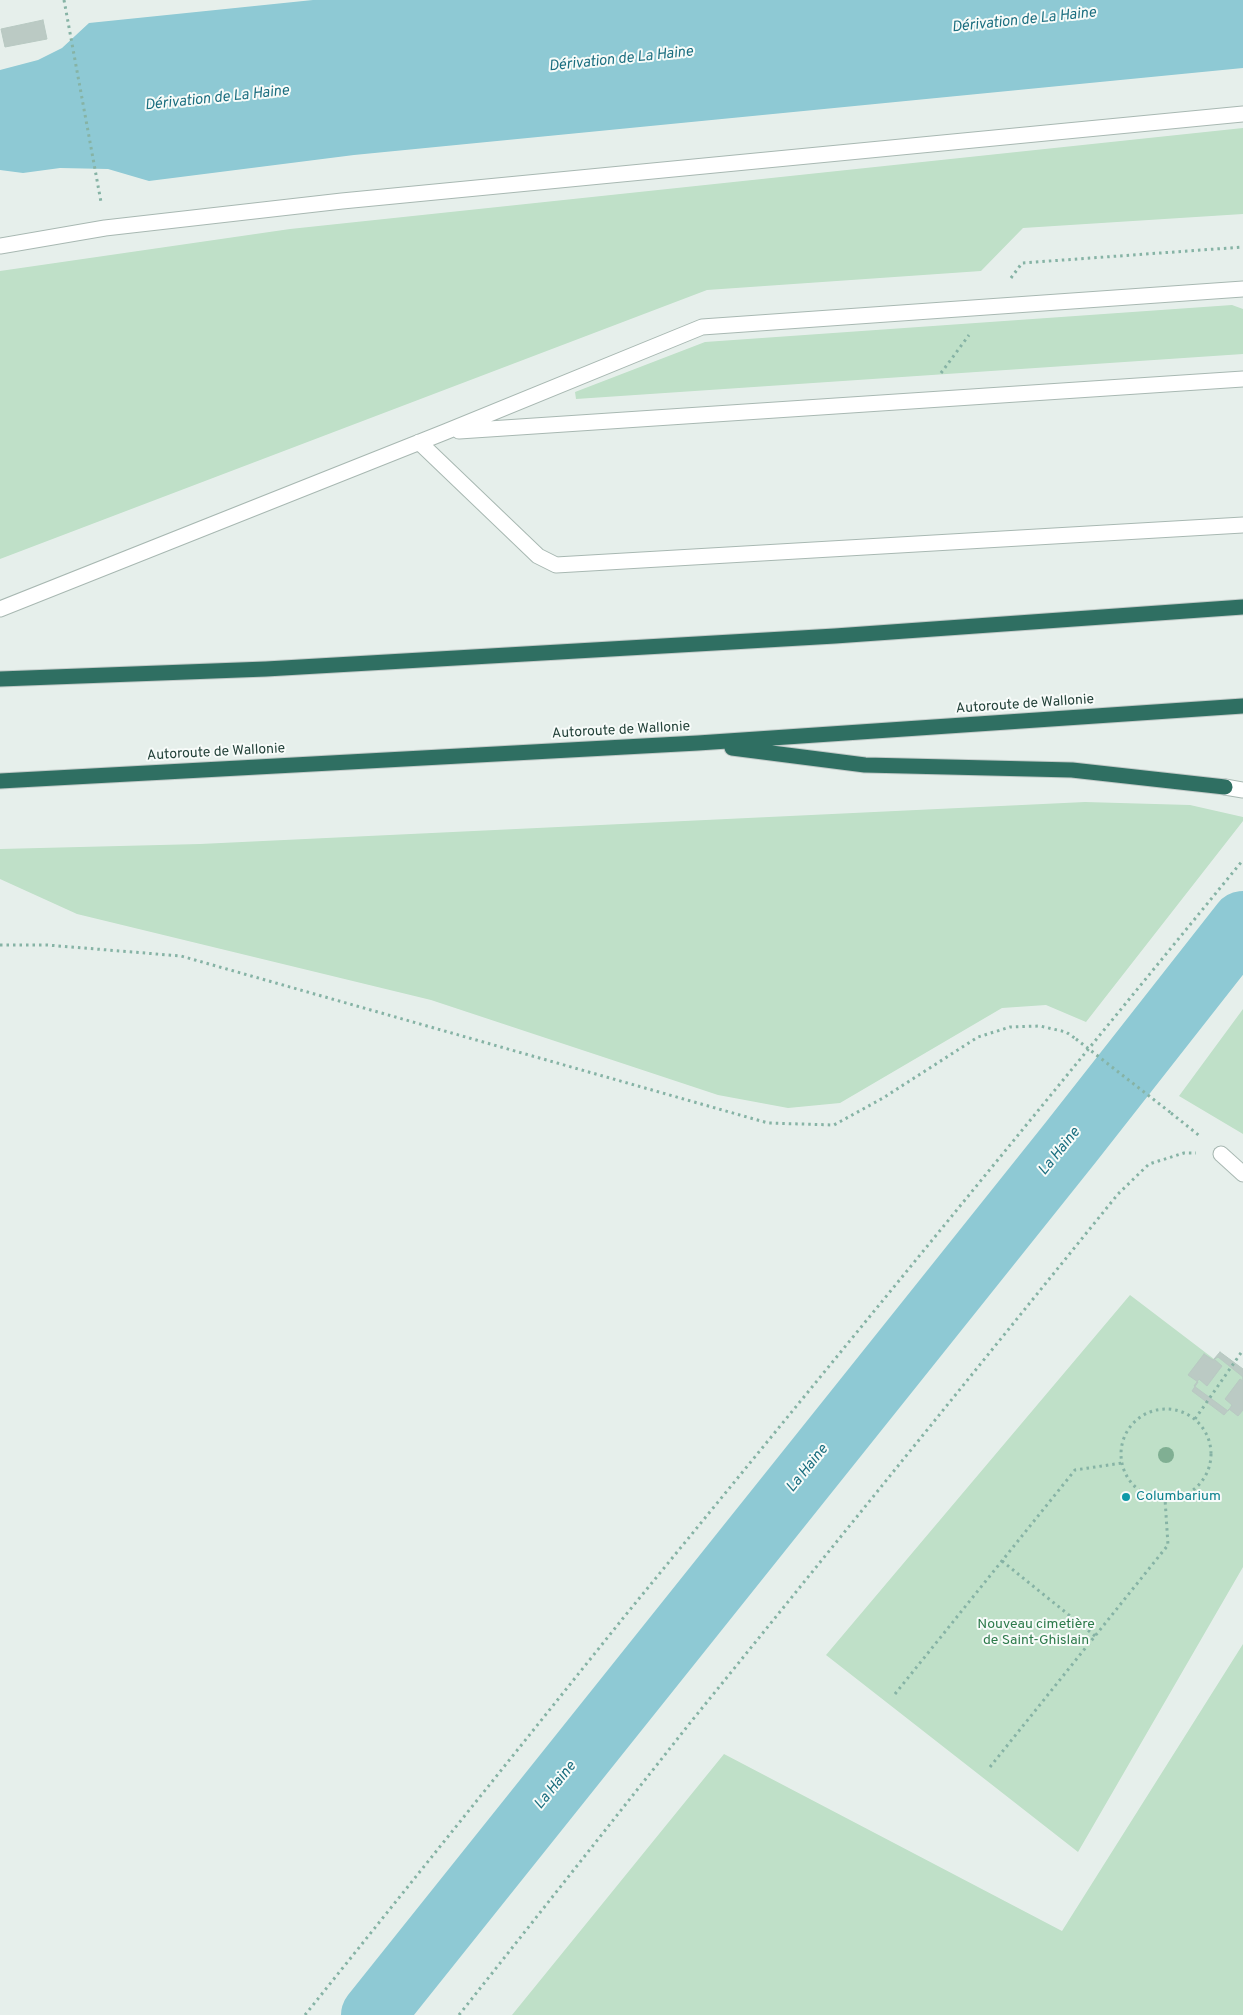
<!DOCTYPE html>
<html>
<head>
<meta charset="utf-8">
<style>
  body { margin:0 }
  canvas { display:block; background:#e6efeb }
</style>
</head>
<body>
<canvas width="1243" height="2015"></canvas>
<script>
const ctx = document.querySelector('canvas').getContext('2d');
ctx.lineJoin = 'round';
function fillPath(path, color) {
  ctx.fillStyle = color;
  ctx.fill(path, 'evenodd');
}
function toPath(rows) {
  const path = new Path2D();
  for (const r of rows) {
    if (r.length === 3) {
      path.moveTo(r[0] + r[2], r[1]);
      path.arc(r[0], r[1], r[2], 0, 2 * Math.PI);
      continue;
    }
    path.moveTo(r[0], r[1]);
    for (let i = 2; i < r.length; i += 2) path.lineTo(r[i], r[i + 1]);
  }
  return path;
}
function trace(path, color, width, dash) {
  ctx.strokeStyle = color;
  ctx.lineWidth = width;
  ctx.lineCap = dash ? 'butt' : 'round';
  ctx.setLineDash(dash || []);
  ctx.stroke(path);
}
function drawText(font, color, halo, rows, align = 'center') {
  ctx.font = font + ' Overpass,sans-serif';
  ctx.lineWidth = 4;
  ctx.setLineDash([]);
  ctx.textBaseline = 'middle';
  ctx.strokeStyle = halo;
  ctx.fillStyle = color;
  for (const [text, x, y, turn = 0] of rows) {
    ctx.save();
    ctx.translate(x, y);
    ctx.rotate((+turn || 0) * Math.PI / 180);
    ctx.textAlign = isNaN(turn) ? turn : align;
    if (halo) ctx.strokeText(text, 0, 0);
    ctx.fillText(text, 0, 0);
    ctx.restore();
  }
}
fillPath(toPath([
  [1243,128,1243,214,1023,228,981,271,707,290,0,559,0,271,290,229],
  [1232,305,1243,309,1243,354,576,399,575,392,705,342],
  [1085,802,1190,805,1243,817,1243,821,1086,1022,1046,1005,1002,1008,840,1103,788,1108,718,1095,431,1000,77,914,0,879,0,849,200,844],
  [1243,1009,1243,1134,1179,1096],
  [1130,1295,1214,1359,1220,1352,1243,1369,1243,1567,1078,1852,826,1655],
  [1243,1644,1243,2015,512,2015,724,1754,1062,1931]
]), '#bfe0c8');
fillPath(toPath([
  [313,0,1243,0,1243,68,354,155,149,181,108,169,60,168,23,173,0,170,0,70,38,60,62,48,89,23]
]), '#8ec9d4');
trace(toPath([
  [373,2015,1071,1142,1243,923]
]), '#8ec9d4', 64);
const building = toPath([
  [43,20,47,39,5,47,1,29,43,20],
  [1220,1352,1243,1369,1243,1381,1240,1379,1225,1399,1232,1405,1228,1411,1194,1386,1199,1379,1207,1386,1222,1366,1214,1359,1220,1352],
  [1204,1354,1213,1360,1218,1357,1243,1377,1243,1410,1238,1416,1229,1409,1224,1415,1192,1391,1198,1382,1188,1375,1204,1354]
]);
fillPath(building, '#bbcac4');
trace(building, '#b8c9c2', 1);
const lane = toPath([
  [0,246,105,228,342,201,1243,114],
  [459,431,1243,379],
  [419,442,538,556,556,565,1243,525],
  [0,609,445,432,702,327,1243,289],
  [1225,787,1243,790]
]);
const street = toPath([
  [1221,1154,1243,1174]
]);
const highway = toPath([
  [0,679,266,669,835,636,1243,607],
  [732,748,865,765,1072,770,1225,787],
  [0,781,698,743,1243,706]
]);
trace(lane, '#a8b8b2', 17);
trace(street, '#a8b8b2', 17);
trace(highway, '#c2cac8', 17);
trace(toPath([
  [64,0,101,202],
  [1011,278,1022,263,1243,247],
  [941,373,969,335],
  [0,945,47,945,181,956,768,1123,834,1125,883,1098,978,1037,1010,1027,1040,1026,1066,1032,1076,1039],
  [1171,1113,1201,1137],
  [1166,1454,45],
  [1195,1419,1243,1350],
  [1002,1561,1095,1636],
  [895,1694,1075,1470,1122,1463],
  [990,1767,1168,1545,1165,1499],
  [305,2015,624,1617,1243,860],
  [459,2015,690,1723,1118,1194,1149,1164,1184,1153,1196,1153]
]), '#86b3a5', 3, [2.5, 4]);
trace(lane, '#fff', 15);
trace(street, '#fff', 15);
trace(highway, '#2f6f62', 15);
trace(toPath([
  [1076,1039,1171,1113]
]), '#86b3a5', 3, [2.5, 4]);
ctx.fillStyle = '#80af93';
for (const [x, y] of [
  [1166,1455]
]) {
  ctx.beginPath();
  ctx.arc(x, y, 8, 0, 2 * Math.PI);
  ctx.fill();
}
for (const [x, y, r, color] of [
  [1126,1497,5,"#0f9aa8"]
]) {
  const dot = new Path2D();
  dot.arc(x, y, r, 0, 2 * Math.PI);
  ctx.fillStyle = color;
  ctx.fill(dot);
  trace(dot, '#f7fbf9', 2);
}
drawText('14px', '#24423a', '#f7fbf9', [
  ["Autoroute de Wallonie",1025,705,-4],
  ["Autoroute de Wallonie",621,731,-3],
  ["Autoroute de Wallonie",216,753,-3]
]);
drawText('14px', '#0d838f', '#f7fbf9', [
  ["Columbarium",1136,1497]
], 'left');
drawText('14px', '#2d7a4b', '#f7fbf9', [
  ["Nouveau cimetière",1036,1625],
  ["de Saint-Ghislain",1036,1641]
]);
drawText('italic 15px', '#1c6f80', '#f7fbf9', [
  ["Dérivation de La Haine",1024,21,-6],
  ["Dérivation de La Haine",621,60,-6],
  ["Dérivation de La Haine",217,99,-6],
  ["La Haine",1060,1152,-51],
  ["La Haine",808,1469,-51],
  ["La Haine",556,1786,-51]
]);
</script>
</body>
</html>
